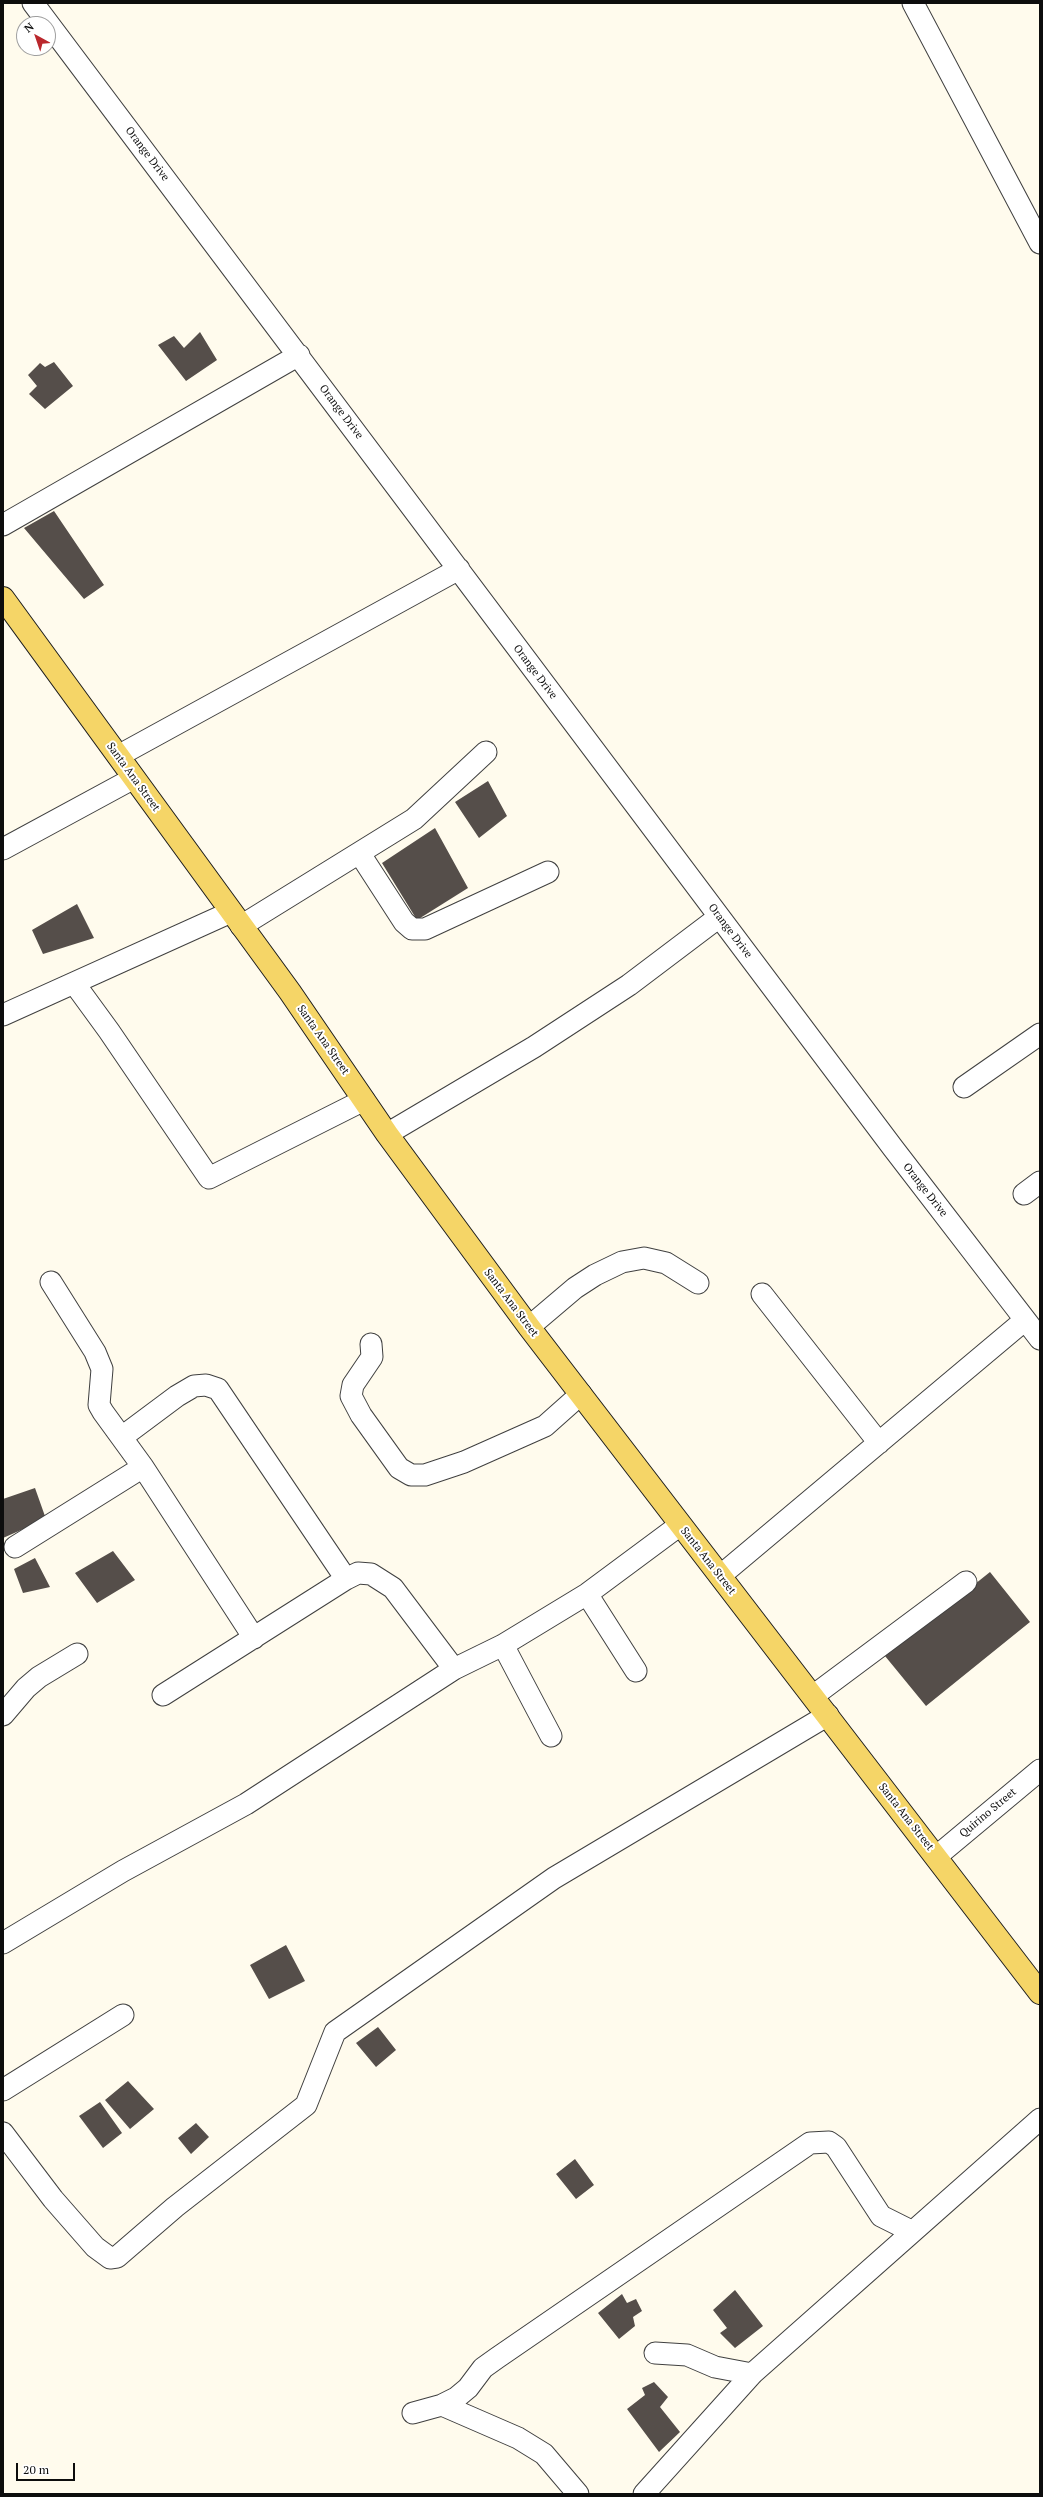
<!DOCTYPE html>
<html>
<head>
<meta charset="utf-8">
<style>
  body { margin:0 }
  #map { position:relative; width:1043px; height:2497px; overflow:hidden; background:#fffbed; font-family:"PT Serif",serif }
  canvas { display:block }
  .frame { position:absolute; inset:0; border:4px solid #0d0d0d; pointer-events:none }
  .north { position:absolute; left:16px; top:16px; width:40px; height:40px; box-sizing:border-box; background:#fff; border:1px solid #9e9e9e; border-radius:50%; rotate:320deg; font-size:11px; font-weight:700; line-height:16px; text-align:center; color:#0d0d0d }
  .north::after { content:''; display:block; margin:auto; width:14px; height:18px; background:#ba282d; clip-path:polygon(50% 0,100% 100%,50% 72%,0 100%) }
  .scale { position:absolute; left:16px; top:2463px; width:59px; height:18px; box-sizing:border-box; border:2px solid #0d0d0d; border-top:0; padding-left:5px; font-size:12px; line-height:14px; white-space:nowrap; color:#0d0d0d; -webkit-text-stroke:3px #fff; paint-order:stroke }
</style>
</head>
<body>
<div id="map">
<canvas width="1043" height="2497"></canvas>
<div class="frame"></div>
<div class="north">N</div>
<div class="scale">20 m</div>
</div>
<script>
const ctx = document.querySelector('canvas').getContext('2d');
ctx.lineJoin = 'round';
function fillPath(path, color) {
  ctx.fillStyle = color;
  ctx.fill(path, 'evenodd');
}
function toPath(rows) {
  const path = new Path2D();
  for (const r of rows) {
    path.moveTo(r[0], r[1]);
    for (let i = 2; i < r.length; i += 2) path.lineTo(r[i], r[i + 1]);
  }
  return path;
}
function trace(path, color, width, dash) {
  ctx.strokeStyle = color;
  ctx.lineWidth = width;
  ctx.lineCap = dash ? 'butt' : 'round';
  ctx.setLineDash(dash || []);
  ctx.stroke(path);
}
function drawText(font, color, halo, rows, align = 'center') {
  ctx.font = font + ' "PT Serif",serif';
  ctx.lineWidth = 4;
  ctx.setLineDash([]);
  ctx.textBaseline = 'middle';
  ctx.strokeStyle = halo;
  ctx.fillStyle = color;
  for (const [text, x, y, turn = 0] of rows) {
    ctx.save();
    ctx.translate(x, y);
    ctx.rotate((+turn || 0) * Math.PI / 180);
    ctx.textAlign = isNaN(turn) ? turn : align;
    if (halo) ctx.strokeText(text, 0, 0);
    ctx.fillText(text, 0, 0);
    ctx.restore();
  }
}
fillPath(toPath([
  [200,332,217,360,186,381,158,345,174,336,184,348],
  [54,362,73,386,45,409,29,394,37,386,28,375,40,363,45,367],
  [54,511,104,585,84,599,24,528],
  [488,781,507,816,479,838,455,802],
  [435,828,468,888,417,920,382,863],
  [77,904,94,938,43,954,32,930],
  [35,1488,46,1519,3,1538,3,1499],
  [113,1551,135,1580,97,1603,75,1573],
  [35,1558,50,1587,23,1593,14,1569],
  [990,1572,1030,1622,926,1706,885,1656],
  [286,1945,305,1981,269,1999,250,1965],
  [378,2027,396,2050,376,2067,356,2043],
  [128,2081,154,2109,130,2129,105,2100],
  [100,2102,122,2133,103,2148,79,2116],
  [196,2123,209,2137,191,2154,178,2138],
  [575,2159,594,2185,576,2199,556,2174],
  [735,2290,763,2326,735,2348,720,2333,727,2328,713,2310],
  [622,2294,627,2303,636,2299,642,2311,633,2317,635,2326,619,2339,598,2313],
  [654,2382,668,2397,660,2407,680,2432,659,2452,627,2409,645,2395,642,2388]
]), '#554e4a');
const minor = toPath([
  [33,3,893,1148,1040,1339],
  [913,3,1040,243],
  [3,525,299,355],
  [118,756,459,569],
  [3,849,134,778],
  [360,854,404,922,412,929,425,929,548,872],
  [241,926,414,819,486,752],
  [74,983,109,1031,209,1178,364,1100],
  [3,1015,231,912],
  [964,1087,1040,1034],
  [387,1134,534,1047,629,985,719,917],
  [1024,1194,1040,1182],
  [51,1282,95,1352,102,1369,99,1405,103,1412,143,1467,254,1638],
  [762,1294,879,1443],
  [529,1327,575,1288,595,1275,622,1262,644,1258,666,1263,698,1283],
  [371,1344,372,1357,353,1385,351,1396,361,1415,399,1468,411,1475,425,1475,464,1462,545,1426,581,1394],
  [122,1437,177,1396,194,1386,206,1385,218,1389,346,1579],
  [15,1547,143,1467],
  [720,1576,1025,1320],
  [587,1594,636,1671],
  [503,1645,551,1736],
  [163,1695,346,1579,358,1573,371,1574,393,1588,454,1669],
  [813,1696,966,1582],
  [3,1715,26,1688,39,1677,77,1654],
  [937,1856,1040,1770],
  [3,1943,123,1871,246,1804,454,1669,503,1645,587,1594,680,1525],
  [3,2090,123,2015],
  [3,2133,53,2199,95,2247,110,2258,117,2257,175,2207,306,2105,335,2032,554,1878,828,1715],
  [655,2353,687,2355,715,2367,752,2374],
  [442,2405,518,2438,544,2454,578,2494],
  [413,2413,442,2405,456,2398,468,2388,483,2368,497,2358,810,2143,829,2142,836,2147,881,2216,911,2231],
  [644,2494,752,2374,1040,2119]
]);
const major = toPath([
  [3,598,290,992,387,1134,529,1327,1040,1993]
]);
trace(minor, '#404040', 23);
trace(major, '#1e1e1e', 24);
trace(minor, '#fff', 21);
trace(major, '#f5d567', 22);
drawText('11px', '#0d0d0d', '#fff', [
  ["Orange Drive",147,154,53],
  ["Orange Drive",341,412,53],
  ["Orange Drive",535,672,53],
  ["Santa Ana Street",133,777,54],
  ["Orange Drive",730,931,53],
  ["Santa Ana Street",323,1040,55],
  ["Orange Drive",925,1190,52],
  ["Santa Ana Street",511,1303,53],
  ["Santa Ana Street",708,1561,52],
  ["Quirino Street",988,1813,-40],
  ["Santa Ana Street",906,1817,52]
]);
</script>
</body>
</html>
